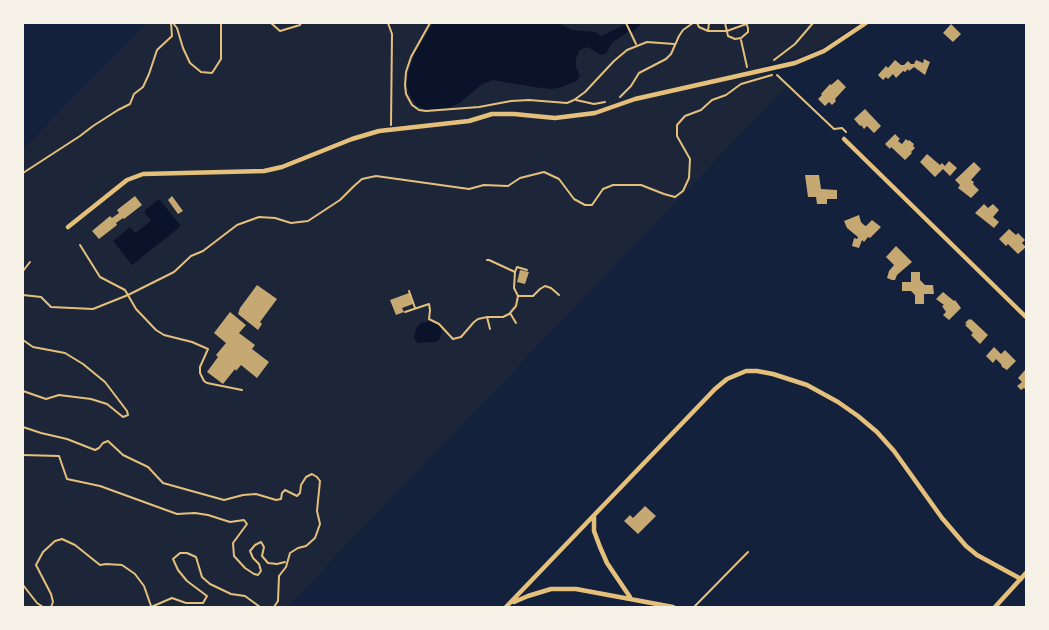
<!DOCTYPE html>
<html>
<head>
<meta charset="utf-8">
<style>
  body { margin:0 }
  #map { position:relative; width:1049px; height:630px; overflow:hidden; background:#14213d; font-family:"Golos Text",sans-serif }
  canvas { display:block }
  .frame { position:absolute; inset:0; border:24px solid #f6f1e7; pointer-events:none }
</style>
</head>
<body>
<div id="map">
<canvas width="1049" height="630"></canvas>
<div class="frame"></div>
</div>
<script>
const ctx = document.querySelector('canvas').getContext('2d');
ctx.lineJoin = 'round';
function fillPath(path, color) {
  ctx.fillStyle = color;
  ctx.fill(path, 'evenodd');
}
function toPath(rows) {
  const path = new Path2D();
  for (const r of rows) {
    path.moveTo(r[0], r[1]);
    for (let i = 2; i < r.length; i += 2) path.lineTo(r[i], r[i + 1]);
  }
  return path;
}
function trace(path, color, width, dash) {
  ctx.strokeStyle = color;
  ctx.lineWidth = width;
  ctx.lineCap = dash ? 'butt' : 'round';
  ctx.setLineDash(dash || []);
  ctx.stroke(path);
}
fillPath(toPath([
  [147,23,859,23,831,42,809,53,796,58,764,64,787,86,287,607,23,607,23,149]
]), '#1d2539');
fillPath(toPath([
  [433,23,559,23,572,30,595,32,601,36,629,23,643,23,632,32,626,33,612,43,606,54,601,55,588,47,582,49,579,51,576,59,576,68,580,75,577,81,561,87,552,89,534,87,493,80,482,84,460,103,447,108,426,110,416,105,410,96,407,85,408,73,415,53],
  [159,199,181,226,132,265,113,241,130,227,135,233,151,221,144,211],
  [432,321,440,326,442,330,440,339,435,342,418,343,414,338,416,328,421,323]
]), '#0b132b');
fillPath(toPath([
  [951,24,961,34,953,42,943,33],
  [924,59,930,62,925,75,914,67,909,71,908,69,905,72,903,71,896,78,893,74,888,79,886,77,883,80,878,75,886,66,888,68,895,60,901,65,904,65,908,61,911,64,914,64,916,60,923,63],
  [838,79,846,87,835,99,836,101,832,105,829,102,825,106,818,99,822,95,821,94,830,84,831,85],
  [865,109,881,126,874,133,867,126,864,129,861,125,860,126,854,119],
  [895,134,900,139,898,141,902,144,906,139,908,141,909,140,914,144,913,146,915,148,911,152,912,153,905,160,891,147,890,149,885,144],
  [927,154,940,165,942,163,945,166,949,161,957,168,950,176,943,169,935,177,920,162],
  [974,162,981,169,971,180,974,182,973,184,979,190,971,198,958,188,960,185,955,180],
  [805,175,819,175,821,189,837,190,837,199,827,199,827,204,817,204,816,197,808,197],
  [135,196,142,205,124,219,123,218,116,223,117,225,99,239,92,231,110,216,112,218,119,213,117,210],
  [172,196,183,211,178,214,168,200],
  [984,204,988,208,993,204,999,210,993,217,999,222,994,228,975,213],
  [859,215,861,222,864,225,866,226,872,220,881,227,870,238,868,237,864,242,862,240,859,248,852,246,854,238,857,239,858,237,847,228,844,221],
  [1009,229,1016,235,1018,233,1025,240,1022,243,1026,247,1018,254,1008,244,1006,246,999,239],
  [896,246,912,262,897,275,895,280,892,280,887,278,889,271,894,265,886,257],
  [520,270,529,272,525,284,517,282],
  [911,272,920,272,920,280,925,285,933,285,934,294,924,294,924,304,915,304,915,295,911,291,902,291,902,282,911,282],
  [257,285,277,299,260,322,262,324,258,330,238,314,240,308],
  [943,292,954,301,955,300,961,308,949,320,943,315,946,312,942,306,944,305,936,299],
  [409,293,413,304,402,308,404,312,396,315,390,300],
  [230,312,246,325,239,333,255,345,252,349,269,362,257,378,241,365,236,371,235,369,223,384,207,372,218,357,216,355,226,343,214,333],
  [969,319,970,320,971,319,988,335,980,344,971,335,973,333,965,325,967,324,965,323],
  [994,347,1001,354,1005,350,1016,361,1007,370,1002,367,1001,364,996,359,993,363,986,356],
  [1025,370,1026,372,1026,390,1024,388,1021,390,1017,386,1022,382,1018,378],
  [645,506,656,516,638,534,624,521,630,515,633,518]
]), '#c6a872');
trace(toPath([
  [173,23,177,28,183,48,190,63,201,72,212,73,221,59,221,23],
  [271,23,280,31,300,25,301,23],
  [388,23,392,34,391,125],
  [430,23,411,57,406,72,405,85,406,94,412,105,419,110,426,111,479,107,511,101,529,100,567,103,574,100,585,92,614,61,627,50,647,42,674,44],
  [582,23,595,23],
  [626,23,636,44],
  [697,23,699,27,708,31,727,31,749,23],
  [725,23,728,36,735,39,741,38,748,32,748,28,746,23],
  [708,31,709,23],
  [741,40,747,67],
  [774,60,795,44,813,23],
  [777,75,834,129,842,128,846,132],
  [620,97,631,86,639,73,666,59,671,54,679,36,683,30,693,23],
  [576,100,594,104,605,102],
  [23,173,80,136,93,126,118,110,130,104,134,94,143,87,149,74,157,50,172,36,171,23],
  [80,245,100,277,125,290,136,309,156,330,164,335,192,342,208,349,200,367,200,373,204,381,207,383,242,390],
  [487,260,489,260,515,272,517,267,527,270],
  [23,271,30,262],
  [515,272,514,288,518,296,516,306,510,313,516,323],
  [409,291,415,308],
  [23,295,41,297,51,307,93,309,128,295,174,272,191,256,203,251,237,225,259,217,275,218,291,223,308,221,340,200,354,186,362,179,376,176,469,189,484,185,508,186,520,178,544,172,559,179,574,199,585,205,592,205,603,189,613,185,641,185,664,194,675,197,683,191,689,178,690,159,677,136,677,125,685,116,701,110,712,100,726,95,741,84,772,75],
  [519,296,533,296,540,289,545,286,551,288,559,295],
  [405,312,429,304,430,310,429,319,439,324,453,339,461,337,474,322,478,319,487,317],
  [490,329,487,317,503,317,509,314],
  [23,340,33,347,65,353,83,364,105,382,127,411,128,415,123,417,107,404,91,399,59,395,46,399,23,391],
  [23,427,41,433,67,439,95,450,99,448,103,443,108,441,123,455,148,467,163,483,224,500,243,495,256,494,276,500,281,499,282,493,285,490,297,496,300,493,301,485,306,477,312,474,317,477,320,481,317,511,320,524,315,538,306,546,298,548,290,553,286,567,279,576,278,601,274,607],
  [23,455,59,456,67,479,100,486,177,514,195,513,208,515,230,522,244,520,247,524,233,543,234,556,245,568,254,574,258,575,261,571,259,564,253,558,250,551,255,545,261,542,264,547,262,556,268,563,277,564,285,562],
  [23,585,37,603,43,607],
  [51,607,53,602,51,594,36,565,43,552,55,541,62,539,75,545,100,565,106,564,122,565,135,574,144,586,151,606],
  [151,607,172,598,186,603,203,603,207,596,187,581,178,570,173,559,180,553,187,553,196,557,202,577,210,584,231,594,245,596,260,607]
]), '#e5c07b', 2);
trace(toPath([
  [694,607,748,552]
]), '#e5c07b', 2);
trace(toPath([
  [844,139,1026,317],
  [68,227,127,180,143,174,264,171,282,167,352,139,379,131,469,121,492,114,514,114,555,118,595,113,635,99,795,63,824,51,866,23],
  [594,517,594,531,600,547,607,563,630,597],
  [514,602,528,596,551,589,576,589,673,607],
  [506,607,715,389,727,379,746,371,757,371,773,374,807,385,838,402,858,416,877,432,894,451,942,518,966,546,977,555,1021,579],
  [995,607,1026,573]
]), '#e5c07b', 4.5);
</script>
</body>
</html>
